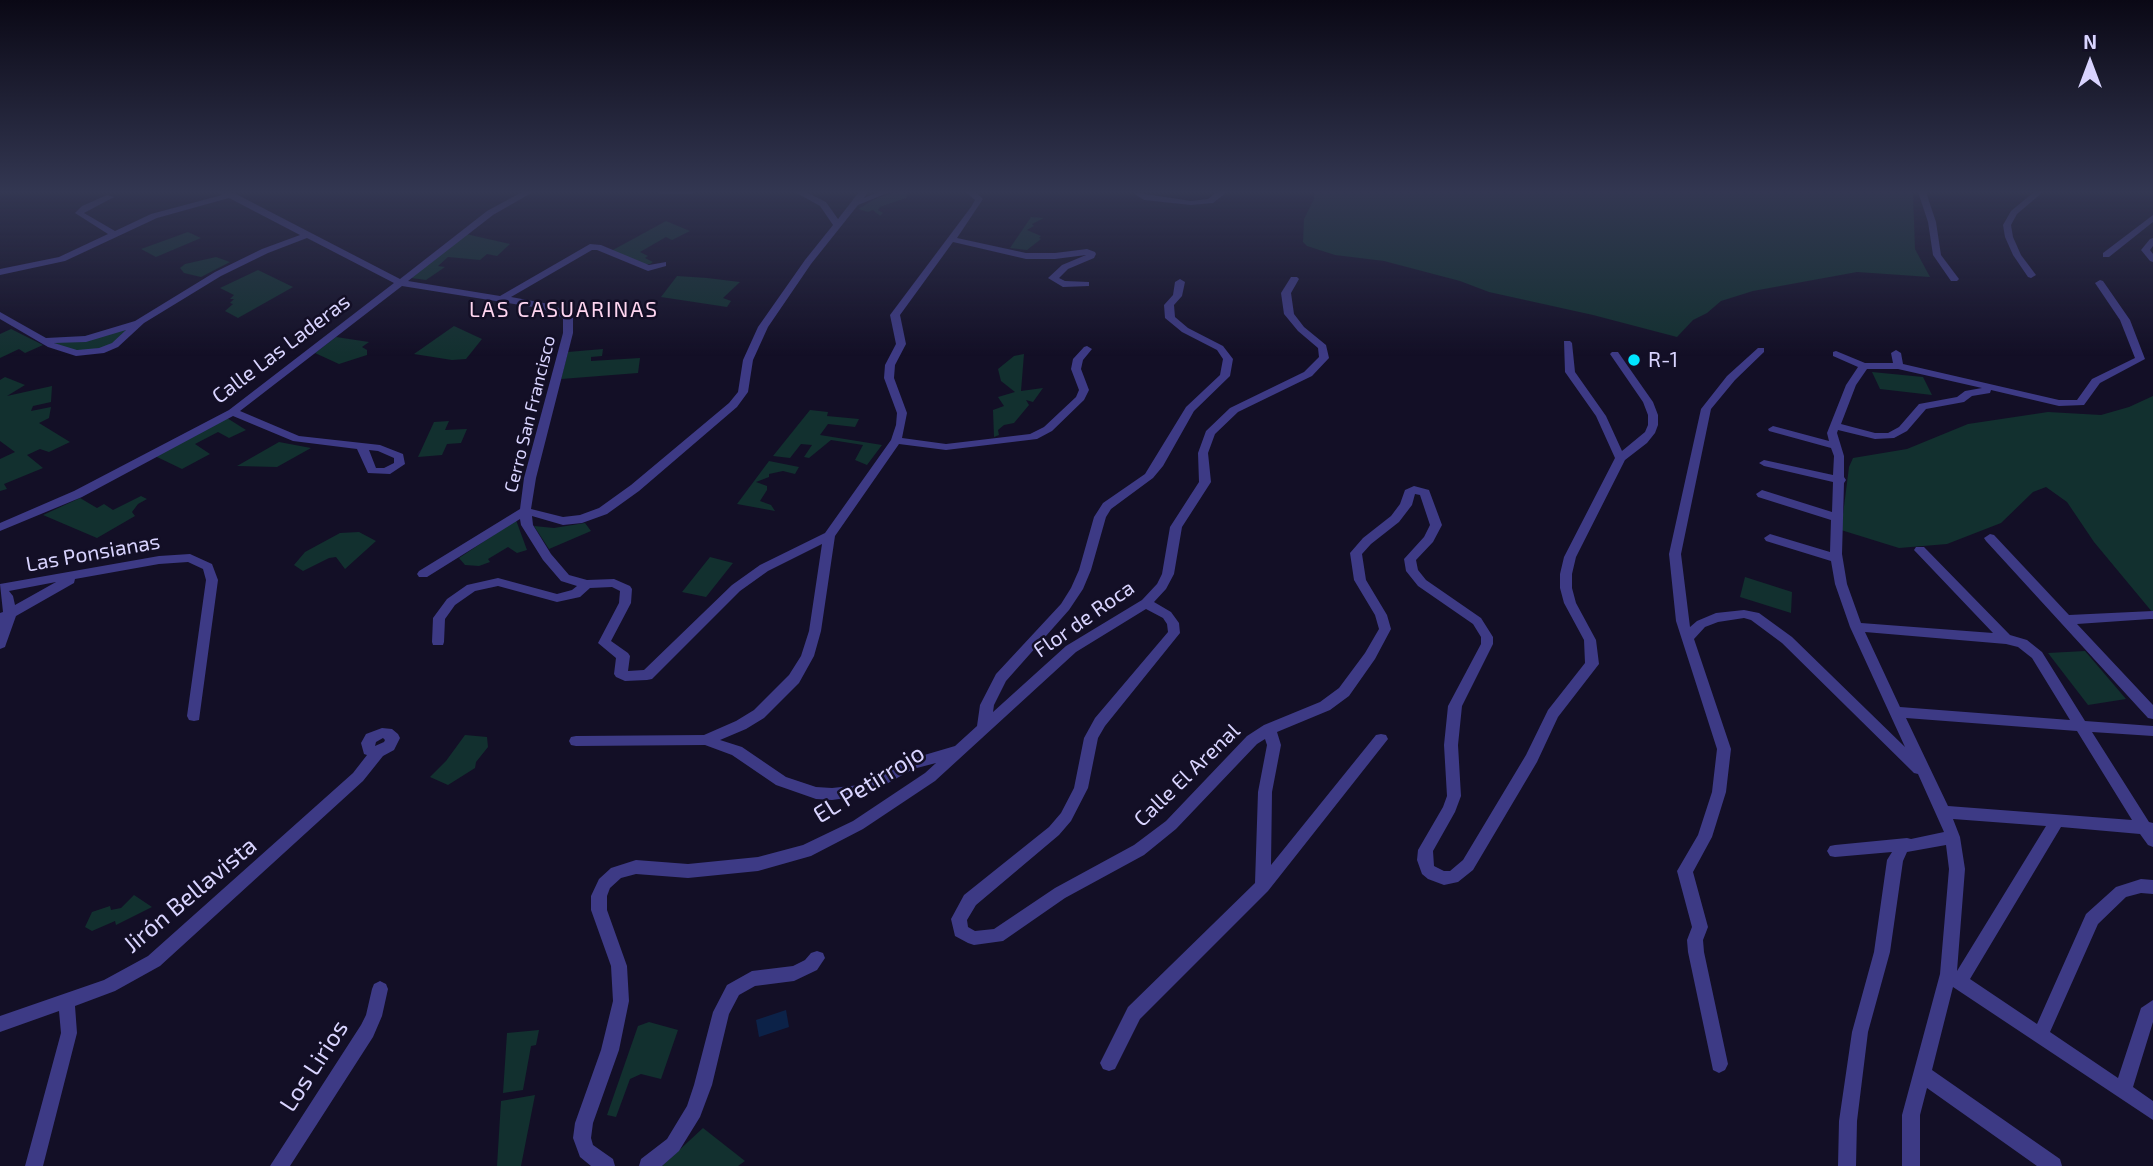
<!DOCTYPE html>
<html>
<head>
<meta charset="utf-8">
<style>
  body { margin:0 }
  #map { position:relative; width:2153px; height:1166px; overflow:hidden; background:#130f26; font-family:"Exo 2",sans-serif }
  canvas { display:block }
  .north { position:absolute; left:2055px; top:28px; width:70px; height:70px; -webkit-text-stroke:5px #130f26; paint-order:stroke; rotate:0deg; font-size:19px; font-weight:700; line-height:28px; text-align:center; color:#d9d4ff }
  .north::after { content:''; display:block; margin:auto; width:24px; height:32px; background:#d9d4ff; clip-path:polygon(50% 0,100% 100%,50% 72%,0 100%) }
</style>
</head>
<body>
<div id="map">
<canvas width="2153" height="1166"></canvas>
<div class="north">N</div>
</div>
<script>
const ctx = document.querySelector('canvas').getContext('2d');
ctx.lineJoin = 'round';
function fillPath(path, color) {
  ctx.fillStyle = color;
  ctx.fill(path, 'evenodd');
}
function toPath(rows) {
  const path = new Path2D();
  for (const r of rows) {
    path.moveTo(r[0], r[1]);
    for (let i = 2; i < r.length; i += 2) path.lineTo(r[i], r[i + 1]);
  }
  return path;
}
function trace(path, color, width, dash) {
  ctx.strokeStyle = color;
  ctx.lineWidth = width;
  ctx.lineCap = dash ? 'butt' : 'round';
  ctx.setLineDash(dash || []);
  ctx.stroke(path);
}
function drawText(font, color, halo, rows, align = 'center') {
  ctx.font = font + ' "Exo 2",sans-serif';
  ctx.lineWidth = 5;
  ctx.setLineDash([]);
  ctx.textBaseline = 'middle';
  ctx.strokeStyle = halo;
  ctx.fillStyle = color;
  for (const [text, x, y, turn = 0] of rows) {
    ctx.save();
    ctx.translate(x, y);
    ctx.rotate((+turn || 0) * Math.PI / 180);
    ctx.textAlign = isNaN(turn) ? turn : align;
    if (halo) ctx.strokeText(text, 0, 0);
    ctx.fillText(text, 0, 0);
    ctx.restore();
  }
}
fillPath(toPath([
  [896,192,908,192,906,198,880,207,878,210,883,213,880,216,873,210,868,212,858,209,875,199],
  [1314,192,1913,192,1915,249,1930,277,1857,272,1753,291,1721,301,1707,313,1693,320,1677,337,1593,315,1489,292,1460,281,1384,261,1335,255,1307,246,1303,242,1304,219,1314,199],
  [1031,217,1044,218,1032,224,1034,226,1027,230,1041,236,1039,238,1041,239,1027,250,1010,248],
  [666,221,690,231,672,240,666,237,640,252,648,256,645,258,653,262,650,264,644,264,611,251],
  [188,232,201,238,156,257,141,249],
  [466,234,510,244,497,256,487,254,480,260,448,257,438,266,445,267,426,280,411,278],
  [216,257,230,262,201,277,184,273,180,268,185,264],
  [258,270,293,287,238,318,225,311,233,304,230,303,234,299,230,299,234,295,220,288],
  [677,276,707,278,740,282,723,298,731,301,727,307,661,297],
  [454,326,482,339,466,359,452,360,414,354],
  [11,329,43,345,25,353,19,349,0,358,0,334],
  [122,329,129,330,115,345,76,353,46,340,65,340],
  [336,337,369,342,362,347,367,350,367,355,339,364,315,353],
  [603,349,602,356,591,357,591,361,640,358,638,373,561,379,568,352],
  [1024,354,1021,391,1043,388,1033,402,1026,400,1029,405,1014,423,1004,425,998,430,999,435,994,437,993,410,1004,406,998,397,1015,392,1001,381,998,369,1014,356],
  [1872,372,1923,377,1932,395,1880,389],
  [5,377,25,385,7,396,52,386,51,402,33,406,31,411,51,407,49,418,39,423,70,442,49,452,40,449,27,455,43,468,4,484,7,489,0,491,0,459,15,452,0,441,0,380],
  [2153,396,2153,613,2094,542,2067,502,2046,487,2033,492,2001,523,1947,544,1899,548,1841,530,1849,467,1853,458,1907,449,1968,424,2048,412,2101,415,2129,407],
  [810,410,828,412,827,416,859,419,855,427,828,424,820,435,882,445,867,465,855,460,863,445,831,440,809,458,804,457,812,445,801,444,790,458,773,456],
  [227,418,246,430,229,438,218,432,195,444,210,454,182,469,155,456],
  [449,421,445,430,467,429,461,443,447,444,442,455,418,457,434,422],
  [279,442,311,448,277,467,237,466],
  [769,461,799,467,795,474,783,471,769,474,769,477,756,482,767,486,767,490,760,501,771,505,775,511,737,504],
  [141,496,147,499,138,504,132,512,135,516,97,538,43,515,80,498,97,508,104,504,113,510],
  [516,520,527,550,517,553,508,547,488,559,490,562,479,566,465,565,459,558],
  [585,523,591,531,549,549,534,526,554,528],
  [359,532,376,541,345,569,336,557,329,558,303,571,294,565,305,552,340,533],
  [710,557,733,563,706,597,682,592],
  [1745,577,1792,592,1791,613,1740,597],
  [2085,651,2126,699,2088,705,2048,653],
  [465,735,487,737,488,747,476,762,475,768,448,785,430,777,446,761],
  [134,895,152,907,116,925,115,921,92,931,85,927,92,912,110,906,111,910,121,908],
  [649,1022,678,1030,661,1079,641,1074,630,1079,616,1117,607,1115,638,1026],
  [539,1030,536,1045,531,1046,523,1090,503,1093,507,1033],
  [535,1095,521,1166,497,1166,501,1101],
  [703,1128,745,1161,738,1166,662,1166]
]), '#12302f');
fillPath(toPath([
  [786,1010,789,1027,759,1037,756,1020]
]), '#0c2248');
fillPath(toPath([
  [219,192,234,193,400,279,487,211,522,192,533,192,493,215,408,281,500,296,590,244,601,245,649,265,666,262,666,266,648,271,597,250,592,250,511,297,544,303,561,309,573,318,573,333,536,478,531,509,563,517,580,515,599,508,631,485,729,403,738,392,743,360,758,327,805,260,833,225,820,206,795,192,806,192,826,202,838,219,859,192,868,192,864,198,878,192,890,192,858,205,811,264,768,327,753,360,748,392,737,407,639,491,607,514,582,523,563,525,532,516,533,525,551,554,569,575,587,580,614,579,630,586,632,589,631,603,611,641,628,653,630,656,628,671,644,670,732,585,760,565,825,533,891,440,896,425,897,413,884,378,885,365,896,344,890,315,971,207,975,200,966,192,976,192,983,199,957,238,1026,253,1055,253,1087,249,1095,252,1096,254,1094,258,1068,269,1059,278,1065,281,1089,282,1089,286,1063,287,1048,278,1062,265,1086,255,1055,259,1026,259,953,242,900,315,906,344,895,365,894,378,907,413,902,438,946,444,1030,434,1044,427,1076,397,1079,390,1071,369,1073,359,1084,347,1087,346,1092,349,1083,360,1081,369,1089,390,1084,400,1052,431,1037,439,946,450,899,444,835,536,821,631,814,656,799,683,764,718,746,729,720,740,742,747,786,777,816,787,832,788,860,785,904,761,955,746,977,726,980,705,996,674,1061,604,1071,588,1079,570,1094,517,1103,503,1145,474,1186,407,1220,375,1223,359,1217,350,1182,332,1165,318,1164,305,1173,295,1175,282,1180,279,1185,282,1182,296,1174,305,1175,317,1188,328,1223,346,1233,359,1230,376,1194,411,1163,466,1153,478,1111,509,1106,517,1091,570,1083,589,1069,610,1006,681,994,705,993,712,1066,646,1142,600,1157,584,1162,574,1170,527,1199,482,1198,453,1206,431,1230,408,1304,372,1319,357,1318,348,1298,331,1284,314,1281,293,1291,277,1297,277,1299,279,1291,293,1294,314,1304,327,1326,345,1329,358,1312,376,1238,412,1215,434,1208,453,1211,482,1182,527,1174,574,1166,589,1154,602,1171,612,1179,623,1180,633,1105,726,1098,738,1088,788,1071,821,1059,835,976,905,967,920,968,927,975,931,994,929,1055,888,1134,845,1166,821,1247,736,1264,725,1320,702,1339,688,1365,653,1379,629,1375,615,1354,580,1350,553,1363,538,1391,516,1400,504,1405,490,1414,486,1429,490,1442,525,1433,542,1416,560,1418,570,1426,580,1481,618,1493,637,1493,644,1462,706,1458,745,1461,796,1455,812,1433,851,1434,866,1444,871,1450,871,1463,860,1526,755,1548,710,1585,663,1584,640,1564,603,1560,588,1560,574,1564,557,1615,458,1596,416,1565,372,1564,341,1570,341,1572,343,1575,372,1606,416,1622,451,1645,432,1648,425,1648,415,1643,402,1610,354,1612,352,1618,352,1653,402,1658,415,1658,425,1655,433,1647,443,1625,460,1576,557,1572,574,1572,588,1576,603,1596,640,1599,664,1558,717,1537,762,1473,870,1458,882,1444,885,1428,879,1422,874,1417,860,1418,850,1443,807,1447,796,1444,745,1448,706,1481,644,1481,637,1473,624,1418,586,1406,571,1404,559,1424,537,1430,525,1420,495,1415,494,1412,505,1399,522,1371,544,1362,554,1366,580,1387,615,1391,629,1375,659,1349,696,1330,710,1277,732,1281,745,1272,792,1271,865,1376,735,1381,734,1386,735,1388,739,1268,891,1140,1019,1115,1069,1109,1071,1103,1069,1100,1063,1128,1007,1255,883,1258,792,1267,745,1265,739,1257,744,1176,829,1144,855,1065,898,1003,941,974,945,968,943,955,936,951,919,964,895,1049,827,1061,813,1074,788,1084,738,1095,718,1168,632,1167,624,1163,618,1146,609,1076,652,935,781,863,829,811,856,758,871,688,878,636,874,621,878,610,888,607,896,607,910,627,966,629,1001,619,1050,593,1123,591,1138,593,1145,613,1159,615,1166,591,1166,580,1157,573,1138,575,1123,601,1050,613,1001,611,966,591,910,591,896,599,879,611,868,636,860,688,864,758,857,803,845,853,821,925,773,936,763,913,769,867,795,832,800,816,799,776,785,732,755,705,745,576,746,571,745,569,741,571,737,576,736,704,735,736,721,754,710,789,675,801,656,809,631,822,544,768,571,740,591,652,679,647,680,625,681,616,677,614,674,616,658,598,643,619,603,620,591,612,587,590,588,580,597,557,602,498,586,475,591,455,605,445,619,444,642,443,645,433,645,432,642,433,618,447,599,467,585,498,578,557,594,572,590,577,586,561,581,543,560,521,525,520,519,427,577,419,577,417,574,419,571,520,509,524,478,563,333,563,319,555,313,539,308,402,286,240,411,299,436,380,445,403,454,405,464,390,474,368,473,357,449,293,441,233,416,82,497,0,531,0,523,74,491,229,410,394,283,307,238,268,253,221,276,144,323,118,347,104,353,76,356,48,347,0,319,0,312,46,338,85,336,135,321,215,272,262,249,300,235,229,198,157,218,65,261,0,275,0,269,59,257,108,234,75,213,82,206,107,195,114,197,84,213,115,231,151,214,222,195,219,192],
  [126,330,112,343,99,348,77,350,54,343,86,342,126,330],
  [369,450,378,451,394,458,394,463,384,468,376,468,369,450],
  [658,192,695,192,691,194,662,194,658,192],
  [1132,192,1191,201,1208,199,1217,192,1227,192,1213,203,1191,205,1144,200,1132,192],
  [1918,192,1926,192,1936,222,1941,255,1959,279,1957,281,1951,281,1933,255,1928,222,1918,192],
  [2034,192,2043,192,2017,214,2011,225,2013,237,2021,255,2036,275,2031,278,2028,277,2013,255,2005,237,2003,225,2011,211,2034,192],
  [2153,215,2153,222,2109,257,2103,257,2103,253,2153,215],
  [2153,238,2153,246,2150,250,2153,254,2153,262,2150,261,2141,250,2150,239,2153,238],
  [2100,280,2103,281,2130,320,2145,359,2100,383,2084,405,2059,406,1991,390,1990,393,1972,396,1964,402,1926,409,1907,431,1894,438,1875,439,1838,430,1837,433,1844,456,1844,477,1846,480,1844,483,1842,554,1847,584,1861,623,1993,633,1914,550,1916,547,1924,547,2010,635,2027,640,2042,652,2085,721,2153,726,2153,736,2092,732,2149,822,2153,823,2153,847,2148,845,2140,834,2061,827,1970,979,2037,1024,2086,914,2116,887,2141,879,2153,880,2153,894,2141,893,2126,897,2098,924,2050,1032,2118,1078,2141,1008,2153,1000,2153,1022,2133,1087,2153,1101,2153,1120,1953,987,1932,1070,2060,1159,2062,1166,2037,1166,1927,1088,1920,1115,1920,1166,1902,1166,1902,1115,1940,974,1949,869,1946,845,1907,852,1903,861,1890,952,1868,1032,1857,1121,1856,1166,1838,1166,1839,1121,1852,1032,1874,952,1887,860,1892,852,1835,857,1830,856,1827,851,1830,846,1835,845,1907,838,1911,839,1944,832,1918,774,1914,773,1782,643,1751,620,1744,618,1718,622,1705,627,1694,639,1731,749,1726,792,1712,837,1693,872,1708,927,1703,940,1704,952,1728,1064,1725,1070,1719,1073,1713,1070,1688,952,1687,940,1692,927,1677,871,1698,835,1712,792,1717,749,1676,621,1669,554,1701,409,1727,376,1758,348,1764,348,1764,352,1735,380,1711,409,1681,554,1690,627,1697,621,1716,613,1744,610,1759,613,1792,637,1905,747,1850,627,1835,584,1831,561,1766,541,1764,538,1770,534,1830,552,1831,520,1758,497,1756,494,1762,490,1832,512,1833,482,1764,466,1759,463,1764,460,1833,475,1834,456,1831,448,1769,431,1768,429,1773,426,1829,441,1827,433,1846,385,1858,367,1833,356,1833,352,1836,351,1865,363,1893,363,1891,353,1896,350,1901,353,1903,364,2059,400,2077,400,2092,379,2135,358,2120,320,2095,283,2100,280],
  [1867,369,1898,369,1982,388,1965,391,1957,397,1919,404,1899,427,1888,433,1875,433,1841,424,1856,385,1867,369],
  [1865,632,2006,644,2018,647,2032,658,2070,720,1900,707,1865,632],
  [1906,718,2077,731,2132,820,1948,806,1906,718],
  [1953,819,2046,826,1957,971,1965,869,1960,837,1953,819],
  [1990,534,1994,535,2069,615,2153,611,2153,619,2150,619,2077,624,2153,705,2153,719,2148,718,1986,541,1984,538,1990,534],
  [190,554,212,564,218,580,199,720,194,721,189,720,187,716,206,580,203,569,188,562,159,564,75,579,74,583,16,616,6,644,5,647,0,649,0,613,3,612,0,584,159,556,190,554],
  [56,582,15,605,13,596,9,591,56,582],
  [382,728,392,729,398,734,400,738,394,750,383,756,363,781,160,966,115,991,75,1006,77,1033,43,1166,25,1166,61,1033,59,1011,0,1032,0,1016,104,980,148,956,353,773,367,755,364,754,361,743,366,734,382,728],
  [383,738,385,740,384,742,375,746,376,742,383,738],
  [817,951,823,953,825,958,817,970,794,981,755,986,739,995,729,1014,712,1085,700,1117,679,1151,662,1166,639,1166,641,1159,667,1139,687,1106,694,1085,713,1012,727,985,752,971,793,966,805,960,811,953,817,951],
  [380,981,386,984,388,989,382,1016,373,1037,290,1166,270,1166,361,1025,366,1015,372,989,374,984,380,981]
]), '#3d3a85');
const sky = ctx.createLinearGradient(0, 0, 0, 356);
sky.addColorStop(0, '#0a0815');
sky.addColorStop(0.54, '#333752');
sky.addColorStop(1, '#33375200');
ctx.fillStyle = sky;
ctx.fillRect(0, 0, 2153, 356);
for (const [x, y, r, color] of [
  [1634,360,7,"#00e5ff"]
]) {
  const dot = new Path2D();
  dot.arc(x, y, r, 0, 2 * Math.PI);
  ctx.fillStyle = color;
  ctx.fill(dot);
  trace(dot, '#130f26', 2.5);
}
drawText('18px', '#d9d4ff', '#130f26', [
  ["Cerro San Francisco",530,414,-76]
]);
ctx.letterSpacing = '2px';
drawText('21px', '#ffd6f0', '#130f26', [
  ["LAS CASUARINAS",564,310]
]);
ctx.letterSpacing = '0px';
drawText('21px', '#d9d4ff', '#130f26', [
  ["Calle Las Laderas",281,349,-37],
  ["Las Ponsianas",93,553,-10],
  ["Flor de Roca",1084,619,-35],
  ["Calle El Arenal",1187,775,-44]
]);
drawText('21px', '#d9d4ff', '#130f26', [
  ["R-1",1648,360]
], 'left');
drawText('24px', '#d9d4ff', '#130f26', [
  ["EL Petirrojo",869,784,-32],
  ["Jirón Bellavista",190,895,-40],
  ["Los Lirios",314,1066,-57]
]);
</script>
</body>
</html>
